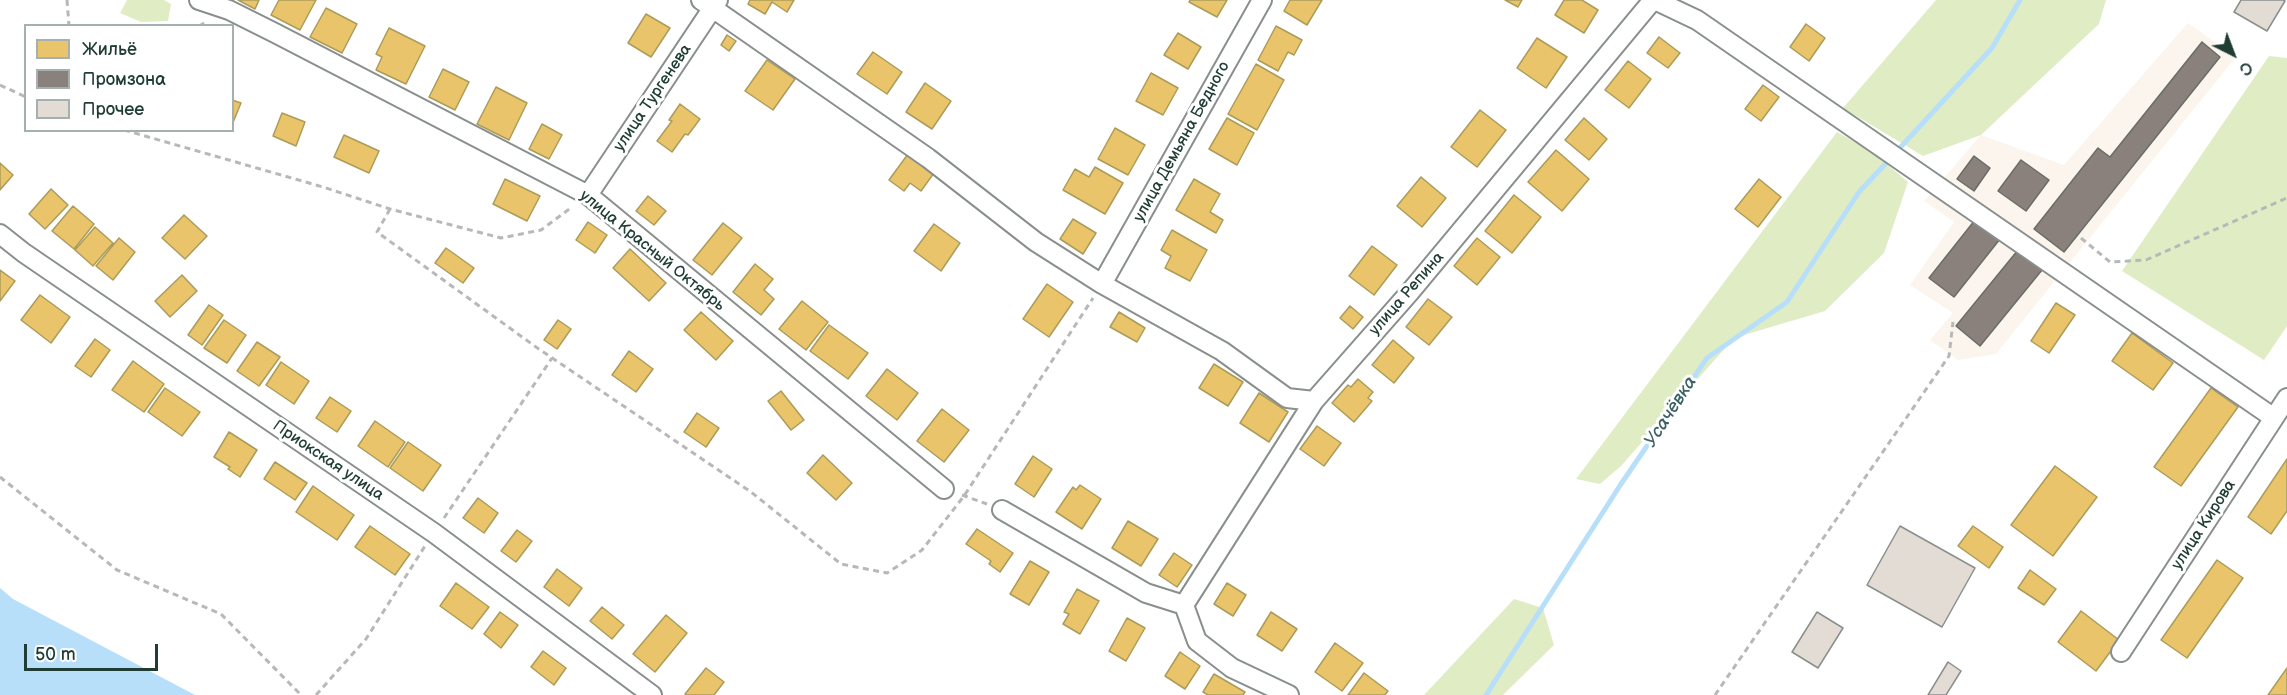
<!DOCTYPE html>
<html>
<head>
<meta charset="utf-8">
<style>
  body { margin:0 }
  #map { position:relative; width:2287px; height:695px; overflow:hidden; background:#fff; font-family:"Balsamiq Sans",sans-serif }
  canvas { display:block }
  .legend { position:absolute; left:24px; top:24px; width:210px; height:108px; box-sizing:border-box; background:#fff; border:2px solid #a5b1ae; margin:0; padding:8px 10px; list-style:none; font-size:18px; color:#1f3d34 }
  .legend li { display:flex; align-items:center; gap:12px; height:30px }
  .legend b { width:30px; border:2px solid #a5b1ae }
  .north { position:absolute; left:2203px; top:24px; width:60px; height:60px; -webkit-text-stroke:4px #fff; paint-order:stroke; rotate:138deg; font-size:16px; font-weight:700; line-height:24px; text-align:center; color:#1f3d34 }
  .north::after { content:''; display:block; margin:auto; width:21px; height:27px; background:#1f3d34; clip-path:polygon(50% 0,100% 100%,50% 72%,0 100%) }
  .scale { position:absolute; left:24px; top:644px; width:134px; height:27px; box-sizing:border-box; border:3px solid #1f3d34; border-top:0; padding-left:8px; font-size:18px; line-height:21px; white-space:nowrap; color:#1f3d34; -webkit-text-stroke:4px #fff; paint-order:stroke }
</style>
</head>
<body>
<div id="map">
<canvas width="2287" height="695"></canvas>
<ul class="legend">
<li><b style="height:16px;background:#e9c46a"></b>Жильё</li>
<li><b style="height:16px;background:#8a817c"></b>Промзона</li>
<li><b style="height:16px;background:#e3dcd4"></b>Прочее</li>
</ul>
<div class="north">С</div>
<div class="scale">50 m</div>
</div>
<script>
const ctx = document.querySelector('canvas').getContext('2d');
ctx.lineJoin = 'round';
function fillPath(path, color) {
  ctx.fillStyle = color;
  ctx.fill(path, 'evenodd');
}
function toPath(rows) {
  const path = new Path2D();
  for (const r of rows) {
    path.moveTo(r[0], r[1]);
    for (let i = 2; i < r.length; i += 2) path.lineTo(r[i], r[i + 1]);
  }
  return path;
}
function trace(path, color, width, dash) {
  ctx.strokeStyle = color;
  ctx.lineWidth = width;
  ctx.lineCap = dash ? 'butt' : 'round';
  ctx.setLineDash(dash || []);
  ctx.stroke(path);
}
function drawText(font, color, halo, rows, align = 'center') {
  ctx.font = font + ' "Balsamiq Sans",sans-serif';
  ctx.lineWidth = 6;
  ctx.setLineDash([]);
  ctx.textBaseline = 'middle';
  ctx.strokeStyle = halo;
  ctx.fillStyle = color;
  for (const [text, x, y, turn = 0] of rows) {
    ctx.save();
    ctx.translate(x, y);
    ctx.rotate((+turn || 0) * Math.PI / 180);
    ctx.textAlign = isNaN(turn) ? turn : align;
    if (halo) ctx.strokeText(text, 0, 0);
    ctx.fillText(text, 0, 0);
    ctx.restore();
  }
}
fillPath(toPath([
  [2188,23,2236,57,1996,354,1958,360,1930,340,1953,313,1910,285,1954,222,1924,201,1981,135,2064,165]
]), '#fbf5ee');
fillPath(toPath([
  [127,0,164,0,171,4,168,21,141,22,120,13],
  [1936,0,2106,0,2099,24,1981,135,1923,156,1843,108],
  [2269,56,2287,58,2287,326,2264,360,2122,271],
  [1837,132,1871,151,1908,182,1884,253,1825,311,1734,338,1621,466,1600,484,1576,479],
  [1514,599,1543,608,1554,645,1503,695,1424,695]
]), '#e0edc4');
fillPath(toPath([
  [0,588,13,599,195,695,0,695]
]), '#b7dffa');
const homes = toPath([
  [238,0,259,0,255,9,238,0],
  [279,0,316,0,300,30,271,15,279,0],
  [750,0,794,0,787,12,772,2,765,14,748,4,750,0],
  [1190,0,1227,0,1217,17,1189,2,1190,0],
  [1290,0,1322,0,1307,25,1284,11,1290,0],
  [1505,0,1522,0,1518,7,1505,0],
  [1564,0,1582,0,1598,10,1584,33,1555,15,1564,0],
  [326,8,357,24,342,53,310,37,326,8],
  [646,14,670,28,651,57,628,43,646,14],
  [1806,24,1825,38,1809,61,1790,47,1806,24],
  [1276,26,1302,40,1294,55,1288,52,1278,71,1258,60,1276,26],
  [389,28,425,46,406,84,376,70,382,57,376,54,389,28],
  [1178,33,1201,47,1188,69,1164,55,1178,33],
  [727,35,736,41,729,51,721,45,727,35],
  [1659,37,1680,53,1668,68,1647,53,1659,37],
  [1537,38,1567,57,1546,88,1517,68,1537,38],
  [873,52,902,72,887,94,857,74,873,52],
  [767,60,795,79,773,110,745,91,767,60],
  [1628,61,1651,79,1629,108,1605,90,1628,61],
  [1256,64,1284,80,1257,130,1228,114,1256,64],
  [443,69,469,82,455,110,429,97,443,69],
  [1151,73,1178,88,1163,115,1136,101,1151,73],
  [925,83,951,101,932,129,906,112,925,83],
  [1763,85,1779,97,1761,121,1745,109,1763,85],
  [496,87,527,103,509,140,477,124,496,87],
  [232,100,241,103,232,125,232,100],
  [680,104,700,119,688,135,685,134,672,152,657,141,672,121,669,120,680,104],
  [1480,110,1506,130,1477,167,1451,147,1480,110],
  [282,113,305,122,296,146,273,136,282,113],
  [1227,118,1254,133,1237,165,1209,149,1227,118],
  [1584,118,1607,139,1589,160,1565,140,1584,118],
  [542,124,562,135,549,159,529,149,542,124],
  [1115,128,1145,145,1128,175,1098,159,1115,128],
  [344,135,379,151,369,173,334,157,344,135],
  [1556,150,1589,179,1562,211,1528,182,1556,150],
  [908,154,934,173,921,191,910,183,904,191,889,180,908,154],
  [0,163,13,175,0,190,0,163],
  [1095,167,1123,183,1105,214,1063,190,1075,169,1089,177,1095,167],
  [1421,177,1446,198,1422,227,1397,206,1421,177],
  [505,179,540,196,527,221,493,204,505,179],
  [1194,179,1220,194,1210,212,1223,220,1216,233,1176,210,1194,179],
  [1759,179,1781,197,1758,227,1735,209,1759,179],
  [51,189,68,205,45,229,29,214,51,189],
  [1514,195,1541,217,1512,253,1485,231,1514,195],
  [648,196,666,211,654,225,636,211,648,196],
  [73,206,94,224,74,249,52,231,73,206],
  [184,215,207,236,185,259,162,238,184,215],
  [1073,219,1096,233,1083,254,1060,239,1073,219],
  [588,222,607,235,595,253,576,240,588,222],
  [723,223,742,238,712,275,693,260,723,223],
  [934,224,960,243,941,271,914,251,934,224],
  [95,227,113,243,93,266,75,250,95,227],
  [1172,230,1207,250,1190,281,1165,268,1171,256,1161,250,1172,230],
  [119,238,135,252,113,280,96,266,119,238],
  [1477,238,1500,257,1477,285,1454,266,1477,238],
  [1372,246,1397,265,1374,295,1349,276,1372,246],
  [446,248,474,268,463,283,435,263,446,248],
  [630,249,666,283,649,301,613,268,630,249],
  [755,264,773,279,764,290,774,299,761,315,733,292,755,264],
  [0,270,15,281,0,301,0,270],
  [182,275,197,291,170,317,155,301,182,275],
  [1047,284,1073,302,1049,337,1023,319,1047,284],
  [40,295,70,317,51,343,21,320,40,295],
  [1428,299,1452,317,1429,345,1406,327,1428,299],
  [802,301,828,322,806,350,779,329,802,301],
  [2056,303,2075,315,2049,353,2031,341,2056,303],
  [209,305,223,315,202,345,188,335,209,305],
  [1350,306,1363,317,1353,329,1340,318,1350,306],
  [701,312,733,341,716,360,684,330,701,312],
  [1119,312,1145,328,1137,342,1110,327,1119,312],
  [224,320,246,335,227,363,204,348,224,320],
  [558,320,571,329,557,349,544,340,558,320],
  [829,325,868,353,848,379,810,351,829,325],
  [2132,333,2173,363,2153,390,2112,361,2132,333],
  [95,339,110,350,91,377,75,366,95,339],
  [1393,340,1414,358,1394,383,1372,365,1393,340],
  [257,342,280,357,259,386,237,371,257,342],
  [629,351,653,369,636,392,612,375,629,351],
  [133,361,164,384,144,412,112,390,133,361],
  [281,362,309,381,294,404,266,385,281,362],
  [1214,364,1243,382,1228,406,1199,388,1214,364],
  [887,369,918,393,897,420,866,396,887,369],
  [1358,379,1373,392,1368,398,1372,401,1354,422,1332,403,1348,385,1351,387,1358,379],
  [165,388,200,412,182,436,148,412,165,388],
  [2211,388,2238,407,2181,486,2154,467,2211,388],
  [781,391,804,420,791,430,768,401,781,391],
  [1259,393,1288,412,1269,442,1240,423,1259,393],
  [330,397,351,411,337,432,316,418,330,397],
  [942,409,969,430,944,462,917,441,942,409],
  [697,413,719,428,706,447,684,432,697,413],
  [375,421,405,442,388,467,358,446,375,421],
  [1317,426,1341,443,1324,466,1300,449,1317,426],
  [229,432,257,450,240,477,228,469,230,467,214,457,229,432],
  [408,442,441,465,423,491,390,468,408,442],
  [823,455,852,483,836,500,807,473,823,455],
  [1033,456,1052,469,1034,497,1015,484,1033,456],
  [2287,459,2287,511,2271,534,2248,517,2287,459],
  [275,462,307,483,295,500,264,479,275,462],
  [2055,466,2097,497,2053,556,2011,525,2055,466],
  [1080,485,1101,499,1082,529,1056,512,1073,487,1076,490,1080,485],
  [313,486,354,515,337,540,296,512,313,486],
  [478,498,498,513,484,533,463,518,478,498],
  [1128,521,1158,539,1141,566,1112,548,1128,521],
  [370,526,410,554,395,575,355,547,370,526],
  [1973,526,2003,547,1989,568,1958,546,1973,526],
  [977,529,1013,553,1000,572,989,564,991,561,966,544,977,529],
  [517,530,532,541,516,562,501,551,517,530],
  [1174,553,1192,565,1177,587,1159,575,1174,553],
  [2217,560,2243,578,2187,658,2161,640,2217,560],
  [1030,561,1049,572,1029,605,1010,594,1030,561],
  [557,569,582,588,569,606,544,587,557,569],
  [2030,570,2056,589,2044,605,2018,588,2030,570],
  [456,583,489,607,472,629,440,606,456,583],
  [1227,583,1246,595,1233,616,1214,604,1227,583],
  [1077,589,1099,601,1080,634,1063,624,1069,614,1064,612,1077,589],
  [602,607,624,625,612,639,590,621,602,607],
  [2081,611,2119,640,2096,671,2058,642,2081,611],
  [500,612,518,625,501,648,484,634,500,612],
  [1271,612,1297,629,1282,651,1257,635,1271,612],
  [666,615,687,633,655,672,633,654,666,615],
  [1127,618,1145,628,1126,661,1109,651,1127,618],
  [1335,643,1363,663,1342,691,1315,672,1335,643],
  [543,651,566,668,554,685,531,667,543,651],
  [1180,652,1200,666,1185,689,1165,676,1180,652],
  [706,668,724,682,714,695,687,695,685,694,706,668],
  [2287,668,2287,695,2268,695,2287,668],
  [1364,673,1388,691,1385,695,1348,695,1364,673],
  [1214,674,1245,692,1243,695,1208,695,1203,692,1214,674]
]);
fillPath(homes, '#e9c46a');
trace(homes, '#ac9c5a', 1.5);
const industry = toPath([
  [2202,42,2220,57,2064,252,2034,229,2098,148,2110,157,2202,42],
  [1974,156,1990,168,1974,191,1957,179,1974,156],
  [2021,160,2049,180,2026,211,1998,191,2021,160],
  [1975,220,2000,239,1954,297,1929,278,1975,220],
  [2018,250,2042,270,1980,346,1956,326,2018,250]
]);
fillPath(industry, '#8a817c');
trace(industry, '#6a6d66', 1.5);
trace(toPath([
  [1897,151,1992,48,2020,0],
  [1486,695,1621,484,1707,358,1787,302,1859,192,1889,160]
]), '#b7dffa', 5);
const building = toPath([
  [2241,0,2283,0,2285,1,2267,31,2234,12,2241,0],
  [1900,526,1975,568,1942,627,1867,585,1900,526],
  [1817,612,1843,628,1818,668,1792,652,1817,612],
  [1948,662,1961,671,1946,695,1928,695,1948,662]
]);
fillPath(building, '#e3dcd4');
trace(building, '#898f8d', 1.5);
const minor = toPath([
  [199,0,229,10,275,33,588,195,944,489],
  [701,0,928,158,1036,242,1102,284,1222,351,1287,398,1314,401],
  [1655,0,1697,20,2274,418],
  [588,195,718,0],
  [0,234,24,253,434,533,652,695],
  [1102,284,1262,0],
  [1002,510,1146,593,1184,605,1197,641,1232,668,1289,695],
  [1184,605,1314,401,1410,292,1653,0],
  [2121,652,2287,398]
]);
trace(minor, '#898f8d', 22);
trace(toPath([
  [67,0,69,26],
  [199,26,206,22],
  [0,85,26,97],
  [124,130,323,187,390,209,501,238,541,230,572,207],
  [390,209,377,232,536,347,751,492,841,564,887,573,922,550,964,496,1093,298],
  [2081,238,2110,262,2146,260,2287,198],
  [0,477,117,570,221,614,301,695],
  [962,495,987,504],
  [444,518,552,358],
  [316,695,366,639,425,546],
  [1715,695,1949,356,1953,322]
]), '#b6b9b8', 3, [6, 4.5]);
trace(minor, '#fff', 18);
drawText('16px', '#1f3d34', '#fff', [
  ["улица Тургенева",653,98,-56],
  ["улица Демьяна Бедного",1182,142,-61],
  ["улица Красный Октябрь",652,251,39],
  ["улица Репина",1407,294,-49],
  ["Приокская улица",328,461,34],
  ["улица Кирова",2204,525,-57]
]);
drawText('italic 18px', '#3d6265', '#fff', [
  ["Усачёвка",1671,412,-57]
]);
</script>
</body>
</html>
